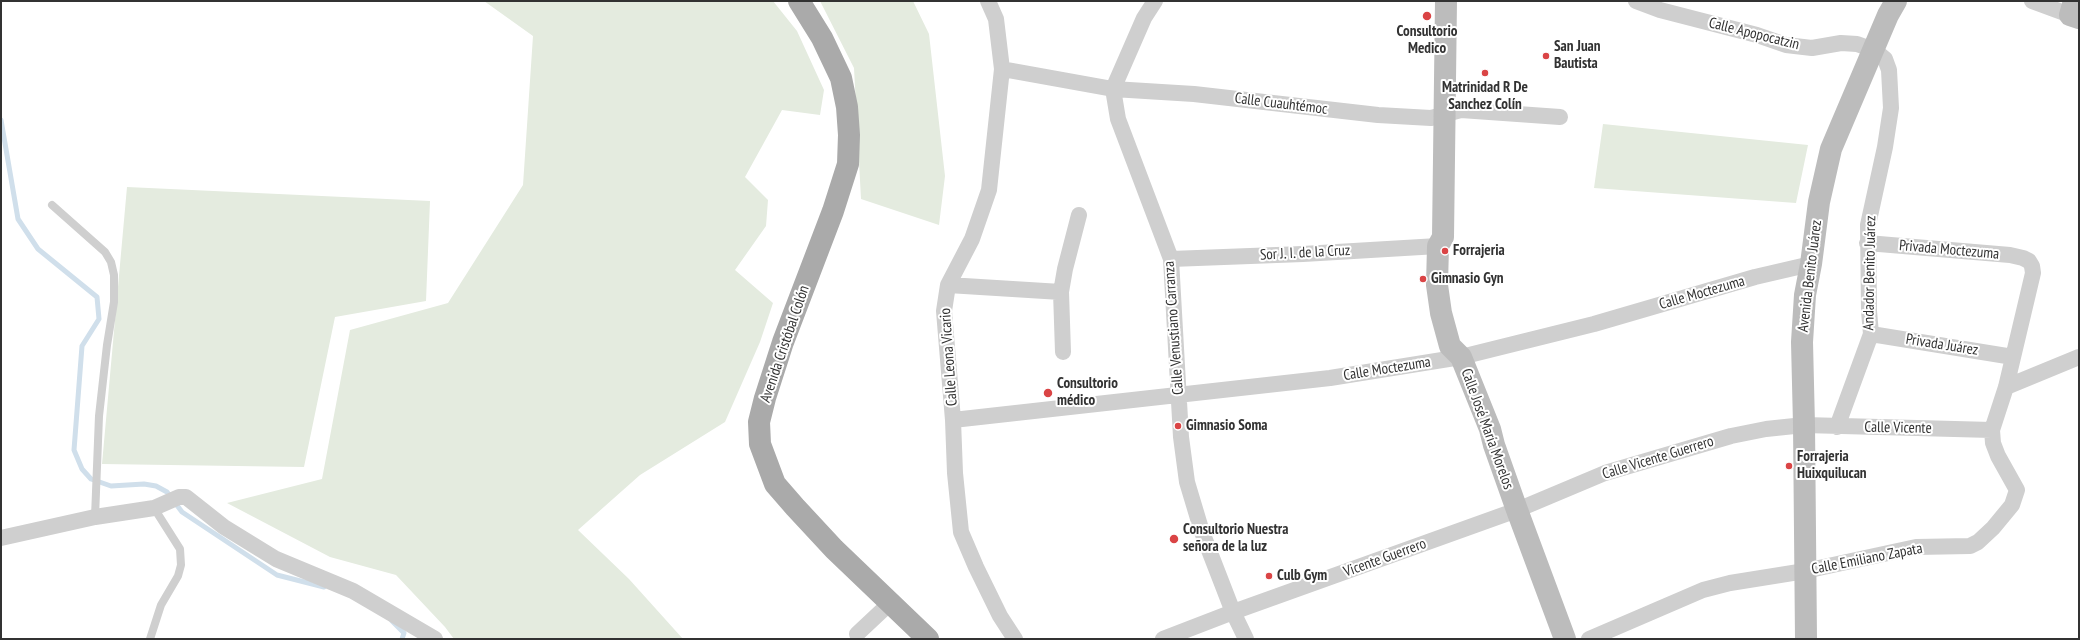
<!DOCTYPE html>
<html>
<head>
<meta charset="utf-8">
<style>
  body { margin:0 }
  #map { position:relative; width:2080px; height:640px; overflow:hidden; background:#fff; font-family:"PT Sans Narrow",sans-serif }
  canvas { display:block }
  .frame { position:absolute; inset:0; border:2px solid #323232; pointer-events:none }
</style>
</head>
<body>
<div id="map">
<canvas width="2080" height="640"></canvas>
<div class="frame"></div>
</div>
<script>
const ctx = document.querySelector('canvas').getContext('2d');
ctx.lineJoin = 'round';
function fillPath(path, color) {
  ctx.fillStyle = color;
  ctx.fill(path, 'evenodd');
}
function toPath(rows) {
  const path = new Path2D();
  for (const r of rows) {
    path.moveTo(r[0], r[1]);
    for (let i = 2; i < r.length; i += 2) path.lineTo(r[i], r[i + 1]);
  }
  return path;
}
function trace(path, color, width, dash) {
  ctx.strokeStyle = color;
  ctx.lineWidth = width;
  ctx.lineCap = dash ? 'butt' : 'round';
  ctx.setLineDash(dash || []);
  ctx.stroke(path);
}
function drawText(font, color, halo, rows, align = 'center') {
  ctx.font = font + ' "PT Sans Narrow",sans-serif';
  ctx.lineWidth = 4;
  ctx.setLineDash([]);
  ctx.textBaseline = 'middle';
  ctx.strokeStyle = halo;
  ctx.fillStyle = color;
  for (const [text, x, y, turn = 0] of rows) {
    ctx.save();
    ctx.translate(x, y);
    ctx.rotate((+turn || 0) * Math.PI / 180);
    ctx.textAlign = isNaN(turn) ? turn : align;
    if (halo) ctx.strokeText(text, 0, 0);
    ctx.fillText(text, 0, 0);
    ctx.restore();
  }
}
fillPath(toPath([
  [484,1,773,1,797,31,824,90,820,115,782,110,745,177,768,200,766,226,735,270,773,303,760,342,725,422,640,475,578,530,629,579,683,639,454,639,445,627,396,575,330,557,227,503,322,479,350,330,448,303,523,185,533,36],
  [820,1,913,1,929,34,945,176,939,225,861,199,854,68],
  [1603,124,1808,145,1796,203,1594,188],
  [127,187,430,201,426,301,335,317,304,467,102,464]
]), '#e4ebdf');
trace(toPath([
  [1,120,18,219,38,249,97,297,99,319,82,346,74,450,82,469,91,479,111,486,144,484,156,486,167,492,182,512,277,575,324,587],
  [392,621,404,633,402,639]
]), '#d0dfeb', 5);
trace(toPath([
  [52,205,105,252,111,262,114,275,114,302,107,345,99,416,95,517],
  [150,639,161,605,178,576,181,565,180,549,154,508]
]), '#cfcfcf', 8);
trace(toPath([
  [988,1,996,19,1002,69,989,190,972,239,948,285,944,311,953,420,955,473,961,532,976,567,1000,616,1015,639],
  [1155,1,1144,18,1113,89,1118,119,1171,259,1181,437,1187,482,1202,532,1233,612,1246,639],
  [1636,1,1660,10,1757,35,1786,45,1812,48,1841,43,1857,44,1874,50,1885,59,1889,70,1891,108,1885,147,1868,225,1869,311,1871,334,1837,427],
  [2032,1,2070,15],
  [1002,69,1113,89,1194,94,1378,115,1431,118,1461,110,1560,117],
  [1171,259,1303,254,1438,246],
  [948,285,1061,292],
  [1871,334,2013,357],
  [1063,352,1061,292,1065,269,1079,215],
  [2006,387,2079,357],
  [953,420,1330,378,1461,357,1594,324,1755,277,1811,264],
  [1,538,95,517,154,508,179,497,186,497,224,527,276,559,353,591,435,639],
  [857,634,889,604],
  [1163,639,1233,612,1517,510,1605,473,1731,436,1766,429,1804,425,1992,430],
  [1589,639,1703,590,1730,583,1805,571,1916,547,1970,546,1978,542,1993,528,2012,505,2017,490,1998,456,1993,443,1992,430,2006,387,2033,273,2032,266,2029,261,2023,258,2010,255,1867,243]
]), '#cfcfcf', 16);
trace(toPath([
  [1446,1,1443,237,1438,246,1437,285,1441,313,1450,346,1461,357,1490,429,1494,445,1517,510,1565,639],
  [2074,1,2070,15,2079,18],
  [1806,639,1804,425,1802,342,1805,295,1811,264,1819,202,1831,149,1888,15,1896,1]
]), '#bcbcbc', 22);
trace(toPath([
  [799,1,822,38,841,78,847,107,849,135,848,164,833,211,783,342,765,398,759,422,760,444,775,484,795,507,834,549,928,639]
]), '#aaa', 22);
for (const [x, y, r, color] of [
  [1427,16,5,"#da4445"],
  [1546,56,4,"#da4445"],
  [1485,73,4,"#da4445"],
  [1445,251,4,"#da4445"],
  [1423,279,4,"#da4445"],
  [1048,393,5,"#da4445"],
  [1178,426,4,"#da4445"],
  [1789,466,4,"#da4445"],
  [1174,539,5,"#da4445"],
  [1269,576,4,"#da4445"]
]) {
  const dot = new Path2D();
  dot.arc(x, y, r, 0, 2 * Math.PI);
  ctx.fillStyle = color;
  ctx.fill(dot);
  trace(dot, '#fff', 1.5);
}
drawText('bold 15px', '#323232', '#fff', [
  ["Consultorio",1427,32,"center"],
  ["Medico",1427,49,"center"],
  ["San Juan",1554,47],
  ["Bautista",1554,64],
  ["Matrinidad R De",1485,88,"center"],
  ["Sanchez Colín",1485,105,"center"],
  ["Forrajeria",1453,251],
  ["Gimnasio Gyn",1431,279],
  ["Consultorio",1057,384],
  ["médico",1057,401],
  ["Gimnasio Soma",1186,426],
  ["Forrajeria",1797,457],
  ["Huixquilucan",1797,474],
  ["Consultorio Nuestra",1183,530],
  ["señora de la luz",1183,547],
  ["Culb Gym",1277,576]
], 'left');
drawText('15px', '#323232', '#fff', [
  ["Calle Apopocatzin",1754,34,14],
  ["Calle Cuauhtémoc",1281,104,7],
  ["Privada Moctezuma",1949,250,5],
  ["Sor J. I. de la Cruz",1305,253,-3],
  ["Andador Benito Juárez",1870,273,-89],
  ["Avenida Benito Juárez",1810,276,-83],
  ["Calle Moctezuma",1702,293,-16],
  ["Calle Venustiano Carranza",1174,328,-94],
  ["Avenida Cristóbal Colón",785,344,-71],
  ["Privada Juárez",1942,345,9],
  ["Calle Leona Vicario",949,357,-94],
  ["Calle Moctezuma",1387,369,-9],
  ["Calle Vicente",1898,428,1],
  ["Calle José María Morelos",1487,429,70],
  ["Calle Vicente Guerrero",1658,458,-17],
  ["Vicente Guerrero",1385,558,-20],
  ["Calle Emiliano Zapata",1867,559,-11]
]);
</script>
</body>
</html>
